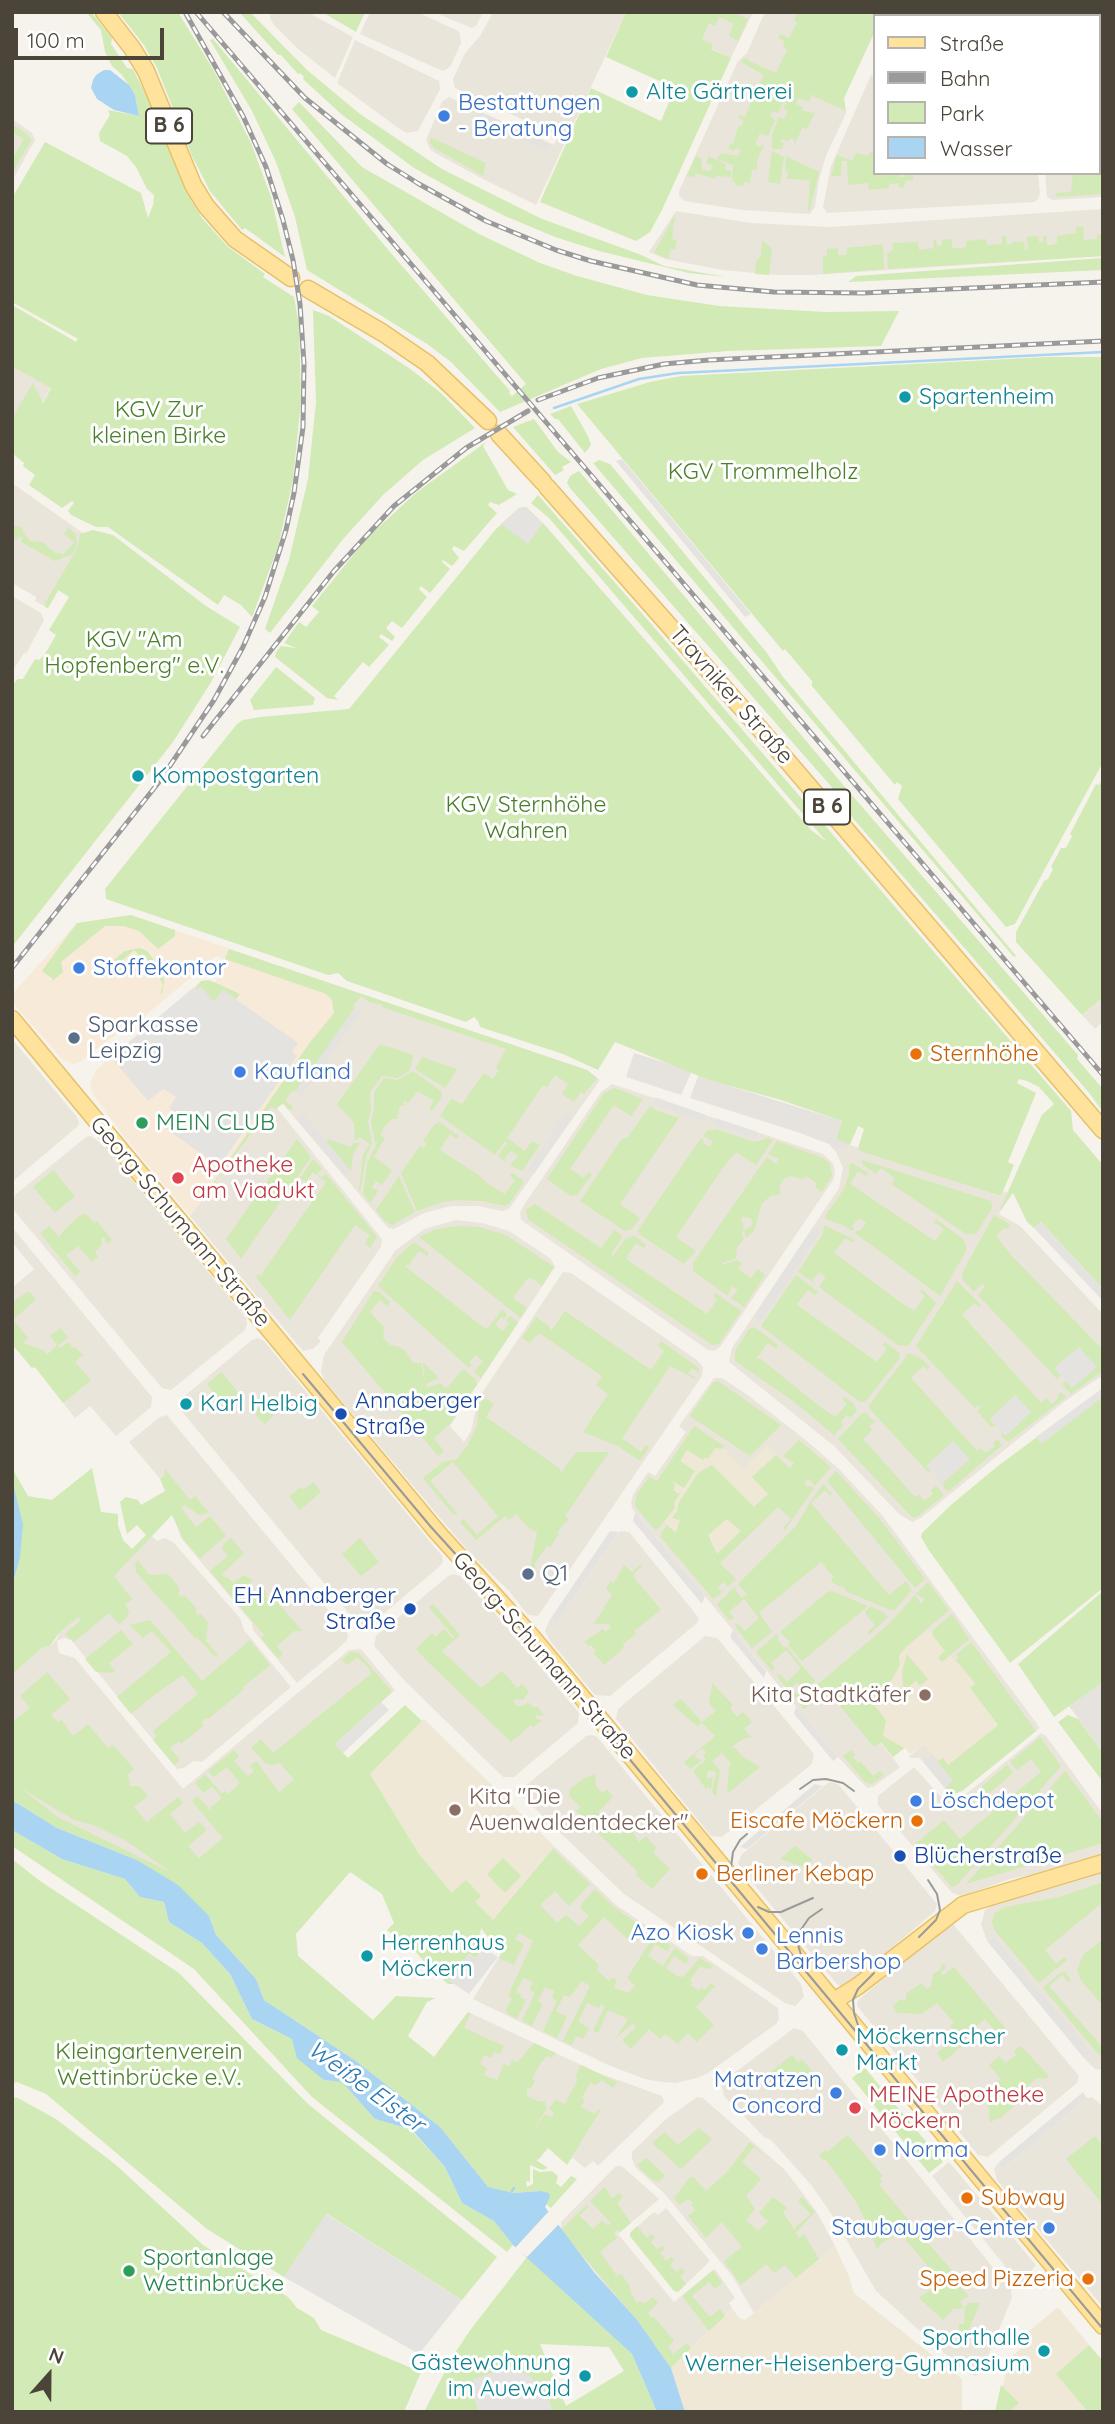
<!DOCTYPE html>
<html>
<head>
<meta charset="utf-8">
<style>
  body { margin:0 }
  #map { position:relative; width:1115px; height:2424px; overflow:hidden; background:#f6f3ec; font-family:Quicksand,sans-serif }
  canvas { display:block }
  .frame { position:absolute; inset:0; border:14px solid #4b4439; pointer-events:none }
  .legend { position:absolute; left:873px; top:14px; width:228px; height:161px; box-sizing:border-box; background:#fff; border:2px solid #b7b4b0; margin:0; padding:9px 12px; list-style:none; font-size:21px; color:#4b4439 }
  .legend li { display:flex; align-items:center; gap:14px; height:35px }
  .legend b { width:35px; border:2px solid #b7b4b0 }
  .north { position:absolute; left:14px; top:2340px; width:70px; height:70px; -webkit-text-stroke:5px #fff; paint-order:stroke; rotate:21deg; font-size:19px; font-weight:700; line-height:28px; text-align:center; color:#4b4439 }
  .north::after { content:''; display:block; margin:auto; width:24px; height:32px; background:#4b4439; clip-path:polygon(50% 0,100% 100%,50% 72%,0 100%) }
  .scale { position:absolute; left:14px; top:28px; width:150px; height:32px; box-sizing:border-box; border:4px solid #4b4439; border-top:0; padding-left:9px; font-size:21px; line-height:24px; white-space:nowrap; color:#4b4439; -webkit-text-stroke:5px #fff; paint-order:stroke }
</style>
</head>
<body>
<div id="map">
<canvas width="1115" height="2424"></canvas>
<div class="frame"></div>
<ul class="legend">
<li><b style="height:9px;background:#ffe39c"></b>Straße</li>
<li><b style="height:9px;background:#9a9a9a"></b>Bahn</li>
<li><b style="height:19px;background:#d2eab5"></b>Park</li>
<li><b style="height:19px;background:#a9d4f2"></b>Wasser</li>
</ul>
<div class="north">N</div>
<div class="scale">100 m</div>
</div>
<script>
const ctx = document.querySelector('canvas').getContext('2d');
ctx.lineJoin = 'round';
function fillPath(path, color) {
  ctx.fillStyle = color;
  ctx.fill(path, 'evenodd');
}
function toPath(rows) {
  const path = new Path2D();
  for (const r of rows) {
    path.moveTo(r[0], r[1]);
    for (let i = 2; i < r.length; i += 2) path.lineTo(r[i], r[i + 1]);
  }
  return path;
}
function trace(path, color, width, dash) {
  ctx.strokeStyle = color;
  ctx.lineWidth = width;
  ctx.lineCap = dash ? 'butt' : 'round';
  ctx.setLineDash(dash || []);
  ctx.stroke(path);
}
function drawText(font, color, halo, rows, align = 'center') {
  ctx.font = font + ' Quicksand,sans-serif';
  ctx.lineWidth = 6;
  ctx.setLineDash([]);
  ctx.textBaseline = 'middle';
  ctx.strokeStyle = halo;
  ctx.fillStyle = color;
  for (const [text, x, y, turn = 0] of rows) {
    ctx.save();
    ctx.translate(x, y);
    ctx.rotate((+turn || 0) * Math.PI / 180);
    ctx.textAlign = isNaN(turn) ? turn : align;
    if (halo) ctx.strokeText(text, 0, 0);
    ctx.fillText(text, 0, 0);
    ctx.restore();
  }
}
fillPath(toPath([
  [270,12,307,12,353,37,335,78,298,49,274,25,270,18],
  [370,12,417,12,458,31,460,34,461,43,450,67,443,71,438,69,360,34],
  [433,12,483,12,476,26,472,28],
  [493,12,626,12,536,205,479,177,435,153,430,149,426,140,442,102,449,97,554,145,558,136,455,88,453,79,465,53,480,36],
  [705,12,753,12,731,58,693,40],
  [765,12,891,12,875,16,875,31,844,98,846,113,826,156,819,179,815,207,810,214,742,210,685,201,679,196,679,191,738,61,747,53],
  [1044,12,1103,12,1103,197,1053,200,1047,197,1045,173,1099,173,1099,16,1044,16],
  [355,40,439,81,440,89,418,131,407,133,401,130,337,83],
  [871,75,875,77,875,173,1038,173,1040,193,1038,199,1034,202,827,213,823,207,831,166],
  [12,119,32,133,35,140,12,181],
  [1103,209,1103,256,812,275,776,275,723,270,665,259,649,252,676,211,751,223,830,227],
  [12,305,76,342,12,457],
  [12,483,90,538,48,608,35,601,36,597,12,583],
  [12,596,41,613,44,620,26,654,24,653,12,672],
  [356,992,587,1070,600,1080,509,1209,502,1211,478,1206,451,1206,424,1213,394,1229,388,1228,283,1104,277,1108,382,1239,381,1247,318,1338,321,1341,313,1349,303,1351,190,1216],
  [1103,997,1103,1022,1095,1029,1082,1015],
  [12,1039,77,1117,79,1122,78,1126,12,1182],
  [612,1084,823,1154,833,1163,835,1173,833,1180,720,1347,714,1351,708,1350,521,1220,520,1213,524,1205,601,1092],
  [91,1136,104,1146,246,1318,247,1324,245,1330,171,1390,162,1388,12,1208,15,1195,86,1137],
  [850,1145,1001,1196,1004,1191,1012,1194,999,1214,1020,1226,1103,1314,1103,1375,1065,1401,922,1517,913,1522,900,1515,834,1446,729,1362,732,1348,839,1188,843,1168,836,1152],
  [456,1220,482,1223,509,1231,551,1259,555,1267,450,1426,464,1442,471,1431,478,1399,563,1272,571,1273,697,1360,703,1367,702,1376,538,1616,528,1615,509,1591,468,1551,324,1380,321,1372,324,1355,395,1251,424,1229],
  [12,1227,152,1397,151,1407,116,1436,90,1406,75,1418,35,1367,32,1368,12,1344,12,1288,34,1269,12,1242],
  [258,1338,264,1341,442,1556,443,1562,439,1567,369,1626,358,1624,179,1408,181,1399,252,1340],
  [714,1378,722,1378,749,1396,807,1441,840,1470,882,1515,1040,1728,962,1791,953,1794,948,1792,920,1758,911,1758,909,1756,924,1744,939,1761,943,1758,948,1765,998,1725,970,1688,975,1684,906,1647,896,1660,878,1739,900,1767,873,1787,867,1788,838,1757,632,1508,631,1502,634,1493,648,1472,655,1476,686,1432,679,1426],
  [167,1415,348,1634,347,1640,339,1648,297,1683,253,1630,252,1623,181,1538,162,1481,129,1442,160,1417],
  [620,1531,629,1532,699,1618,697,1623,610,1696,595,1695,551,1642,545,1631,549,1621,557,1622],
  [152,1536,157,1541,165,1538,173,1542,240,1618,244,1630,291,1687,202,1762,193,1761,184,1768,177,1769,71,1640,64,1638,57,1641,59,1653,75,1658,183,1789,349,1650,361,1649,395,1690,308,1768,178,1877,58,1817,12,1781,12,1672,43,1647,50,1646,57,1639,59,1633,77,1617,94,1587],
  [454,1574,460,1576,493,1611,579,1713,578,1723,514,1777,503,1777,405,1681,374,1646,376,1636,448,1576],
  [705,1636,717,1638,814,1754,812,1764,722,1837,711,1836,616,1719,618,1709],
  [1041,1733,1046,1736,1103,1814,1103,1855,1042,1873,1010,1879,962,1896,952,1893,878,1805,878,1796,914,1767,942,1798,952,1801,960,1799],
  [592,1735,597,1737,801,1984,804,1997,795,2006,785,2003,624,1894,523,1797,524,1787,586,1736],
  [829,1782,838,1784,937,1904,935,1911,847,1986,843,1987,837,1984,741,1869,738,1863,742,1854],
  [554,1846,616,1905,692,1956,703,1956,778,2008,779,2019,776,2024,708,2073,697,2078,676,2083,662,2082,645,2079,608,2065,473,1999,501,1954,484,1931],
  [1103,1871,1103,2070,1095,2069,1084,2058,1090,2052,994,1936,987,1941,981,1924,985,1910,991,1905],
  [953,1924,1079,2076,1077,2083,988,2157,978,2155,857,2006,858,2000,945,1927],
  [468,2012,596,2072,662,2096,664,2102,598,2166,593,2161,585,2168,573,2158,569,2161,547,2143,511,2171,480,2153,473,2124,469,2120,492,2093,436,2054],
  [794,2028,803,2031,1011,2290,1012,2298,981,2373,975,2376,965,2372,876,2291,834,2218,812,2186,771,2140,764,2137,724,2096,721,2083],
  [697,2097,703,2098,785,2170,816,2211,835,2246,754,2313,733,2277,664,2193,635,2167,632,2158,632,2152,666,2119],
  [1092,2097,1103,2106,1103,2307,997,2180,994,2169,998,2163,1003,2169,1087,2098],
  [949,2162,1036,2265,1022,2283,1018,2282,932,2176],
  [616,2166,621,2166,624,2168,659,2199,618,2234,674,2302,715,2269,735,2298,729,2303,732,2308,671,2368,654,2344,561,2230,561,2222],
  [666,2208,710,2261,678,2292,674,2291,630,2236,630,2233,654,2212,658,2215]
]), '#eae5da');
fillPath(toPath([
  [131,915,356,992,190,1216,127,1140,92,1093,90,1085,93,1076,97,1069,201,981,208,980,215,982,227,960,216,956,138,1022,110,1039,80,1062,73,1064,63,1060,12,1002,12,994,77,923]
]), '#f7ead8');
fillPath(toPath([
  [634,1053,692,1071,681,1095,626,1077],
  [698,1076,842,1121,836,1139,850,1145,836,1152,829,1144,797,1132,690,1098],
  [1103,1682,1103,1753,1069,1706]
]), '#e6e2dd');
fillPath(toPath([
  [695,1431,726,1450,745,1470,750,1467,747,1464,767,1445,796,1475,707,1565,646,1504],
  [927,1629,975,1683,970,1688,998,1725,948,1765,939,1761,924,1744,910,1754,905,1748,893,1757,878,1739,867,1705,896,1660,906,1647],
  [424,1719,554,1846,484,1931,419,1854,370,1774],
  [835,2246,848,2274,854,2293,962,2379,962,2412,685,2412,671,2368,732,2308,739,2318,745,2320],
  [1058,2307,1089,2345,1057,2374,1088,2412,995,2412,1008,2367,1014,2361,1011,2357,1024,2346,1018,2340]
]), '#efe8d6');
fillPath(toPath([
  [86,12,91,12,112,38,111,44,127,68,133,69,147,97,185,190,202,218,227,246,265,274,263,277,294,297,299,325,301,400,293,480,278,547,252,617,241,605,224,595,218,605,108,527,96,527,71,515,68,511,74,503,72,501,62,508,29,485,35,475,23,466,24,463,12,453,12,418,33,383,43,403,51,388,12,366,12,305,76,342,78,339,12,302,12,198,45,142,141,193,148,218,153,205,154,195,147,189,136,167,127,156,100,141,99,133,110,115,108,110,139,116,135,95,122,75,112,66,105,52,101,30],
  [118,12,178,12,214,71,251,143,271,197,285,257,245,228,242,230,210,191,192,156,157,68,144,45],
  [239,12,250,12,307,70,360,114,442,169,542,219,639,254,664,266,726,277,689,273,599,251,555,237,505,216,461,194,414,168,341,114,303,79,304,77,300,73,298,74,281,55,278,55],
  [322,12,365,12,356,32],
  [626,12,732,12,748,19,738,41,729,36,734,24,719,17,715,26,709,23,702,39,713,44,711,49,731,58,662,210,650,232,636,241,540,202,591,88,661,121,675,88,606,57],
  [798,12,886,12,886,15,875,16,875,31,844,98,846,113,844,110,808,94,811,97,808,102,798,98,796,104,803,107,802,111,815,113,807,129,802,128,795,144,794,140,790,138,788,141,783,139,781,142,784,143,782,149,774,149,772,148,772,134,779,117,784,119,788,111,783,109,793,88,791,87,787,95,785,94,788,87,784,85,776,99,781,102,785,99,778,113,773,111,770,116,775,120,768,136,760,133,755,144,760,147,762,144,764,145,757,161,757,170,752,170,750,183,744,182,743,186,735,185,735,182,732,181,733,165,717,159,721,153,738,156,741,150,736,148,734,151,728,148,730,144,733,144,738,127,741,126,744,120,738,118,740,115,745,117,757,87,764,75,741,62,743,59,747,58,749,61,776,73,787,50,783,46,785,41,778,38,780,34,789,38,797,22,794,20],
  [213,39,390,252,510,391,509,393,512,396,526,384,292,109,299,102,362,167,479,234,540,263,577,276,647,295,719,306,826,312,899,311,881,346,728,351,642,358,601,369,500,412,451,362,427,344,307,270,295,217,276,162,252,111,210,40],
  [1099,44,1103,45,1103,194,1056,197,1056,193,1071,192,1073,173,1099,173],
  [12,124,28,135,31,141,15,168,12,166,12,159,24,139,12,132],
  [430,137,486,163,483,176,434,148,430,143],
  [772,151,784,157,780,184,768,182],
  [871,151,875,154,875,173,899,173,900,177,904,177,904,173,929,174,913,174,913,180,906,181,904,187,899,188,898,183,889,184,889,188,869,190,868,183,848,185,847,161,842,161,841,176,831,176,837,155,852,161,856,153,868,156],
  [696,156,701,158,702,170,711,171,712,165,707,164,708,156,726,164,725,169,731,171,731,177,716,176,715,179,696,173,695,177,687,176],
  [786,156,819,172,810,210,808,211,810,180,787,179,788,172,785,171],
  [675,215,672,239,677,241,675,249,670,249,669,259,654,253],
  [1083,226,1084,240,1097,239,1097,235,1103,234,1103,256,888,269,887,254,893,250,892,244,895,243,918,242,919,250,934,248,933,240,936,240,937,246,942,245,942,240,952,239,952,248,962,248,966,247,966,241,986,239,987,245,1002,244,1002,236,1006,235,1007,245,1012,244,1012,242,1024,242,1025,250,1028,249,1027,237,1038,236,1039,242,1043,242,1043,236,1046,236,1047,245,1053,245,1057,243,1057,236,1076,233,1076,227],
  [762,240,772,249,769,275,755,274,756,261,761,256],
  [883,244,884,269,823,274,823,256,827,256,827,249,838,248,838,255,846,255,847,248],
  [1103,258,1103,270,848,282,856,276],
  [313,310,329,316,409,368,441,393,475,428,423,460,383,495,344,538,270,633,265,629,289,560,308,479,316,402],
  [1048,357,1103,357,1103,762,1015,924,1006,927,898,799,902,786,897,782,895,785,812,686,812,681,785,649,783,651,577,404,650,382,681,376],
  [571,406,589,438,591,445,585,453,558,419,555,419,550,414],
  [534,419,558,452,571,462,562,467,564,470,555,475,513,427],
  [486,442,483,446,508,490,517,494,499,505,490,502,488,505,497,513,464,551,454,546,452,549,459,558,452,566,443,560,442,562,450,569,430,593,421,586,419,589,427,597,402,628,392,621,386,628,395,637,392,641,381,634,379,637,389,645,369,667,363,662,334,696,338,700,327,698,275,657,276,652,281,646,296,648,284,643,299,622,306,627,319,612,312,606,367,538,417,492],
  [599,460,610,464,767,653,783,677,1017,957,1013,956,593,463],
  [579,471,850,793,1078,1055,1077,1059,1103,1089,1103,1112,1090,1094,840,803,843,800,570,488,567,483,570,476],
  [538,495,646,618,1071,1111,1073,1130,1103,1165,1103,1289,1041,1222,1034,1228,1027,1222,1013,1193,999,1212,1037,1126,1042,1115,1054,1104,1039,1087,1027,1081,1019,1079,1017,1083,1036,1093,1008,1162,1014,1165,1001,1196,860,1151,858,1148,864,1129,858,1126,850,1145,836,1139,842,1121,781,1100,709,1080,615,1042,598,1070,563,1054,480,1027,478,1021,474,1017,466,1022,347,981,338,973,328,975,106,899,105,889,237,724,243,720,260,717,349,709,496,529,519,508,526,507,543,523,812,831,826,841,549,518,531,503],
  [12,525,23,528,22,531,30,541,43,542,55,553,61,553,63,555,74,542,64,534,68,528,76,534,77,546,72,554,55,561,21,542,22,537,18,537,17,540,12,538],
  [93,530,113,535,206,606,240,627,210,684,173,742,12,947,12,685,18,679,23,679,35,659,39,660,45,654,56,635,49,630,69,597,58,590,48,608,45,607,45,603,78,547,80,534],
  [276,667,315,698,313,705,254,710,250,700],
  [1103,778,1103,997,1082,1015,1016,942,1016,932,1044,881,1048,879,1053,869,1051,867,1061,848,1065,848,1067,846,1072,836,1070,834,1096,784,1099,785],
  [131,915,175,930,175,936,158,949,139,931,124,926,105,926,61,962,63,972,50,983,53,979,42,971,77,923],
  [140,948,147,951,163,972,164,982,162,993,160,995,163,984,143,954,140,956,134,950,115,967,111,962,125,951],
  [229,949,587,1070,597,1078,584,1094,581,1092,574,1102,562,1094,568,1084,555,1075,547,1087,543,1085,507,1138,525,1151,532,1141,540,1145,522,1171,510,1165,518,1156,511,1151,505,1158,505,1162,498,1156,507,1143,505,1141,495,1155,440,1116,451,1099,462,1104,484,1073,493,1079,499,1070,496,1068,506,1049,382,1007,383,1005,369,1002,361,996,353,1006,355,1008,295,1092,293,1090,285,1100,293,1107,291,1110,288,1109,283,1103,276,1109,271,1107,201,1201,308,1045,334,1013,332,1000,326,994,225,959],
  [208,980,216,983,240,994,236,999,223,990,214,1002,194,989,201,981],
  [380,1044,414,1055,409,1071,397,1078,382,1076,370,1092,371,1110,368,1121,372,1144,366,1156,360,1192,359,1189,363,1155,370,1144,360,1137,355,1141,354,1123,337,1104],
  [422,1057,457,1069,445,1088,415,1069],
  [413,1071,441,1091,442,1097,432,1111,429,1109,434,1101,418,1091,408,1103,404,1100,403,1103,406,1105,400,1106,397,1119,392,1119,385,1126,380,1135,385,1138,374,1157,392,1170,382,1185,376,1181,372,1187,378,1191,370,1203,363,1194,368,1158,368,1161,378,1141,375,1143,371,1122,374,1109,374,1093,384,1078,398,1080],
  [615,1088,643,1099,631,1116,614,1105,570,1169,584,1178,589,1172,592,1174,577,1195,571,1196,547,1179,604,1093],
  [650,1106,655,1110,679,1118,620,1204,640,1218,631,1230,625,1231,580,1201,621,1140,628,1137],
  [439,1122,459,1136,457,1139,450,1134,440,1150,477,1174,488,1184,505,1194,515,1180,510,1176,512,1173,523,1180,523,1183,510,1203,505,1206,482,1201,457,1200,443,1202,417,1211,401,1173,420,1146,424,1148,427,1144,423,1141,434,1125],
  [716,1129,755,1142,768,1138,773,1140,756,1165,736,1152,722,1169,676,1237,696,1251,684,1264,639,1234,638,1230,701,1138,704,1140,703,1143,710,1147,713,1141,703,1136,707,1131],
  [297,1139,311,1157,241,1259,226,1239],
  [328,1139,350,1147,355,1143,360,1143,353,1154,351,1171,326,1141],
  [777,1141,823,1158,830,1164,832,1176,822,1192,815,1187,817,1183,806,1176,803,1179,791,1176,784,1179,780,1185,780,1195,771,1196,762,1203,754,1231,746,1238,744,1230,751,1227,753,1222,750,1218,741,1217,744,1227,742,1234,744,1239,737,1247,736,1258,722,1263,722,1265,737,1260,742,1264,738,1269,751,1278,758,1269,765,1275,744,1307,731,1298,738,1290,732,1286,728,1296,693,1271,693,1263,767,1157,776,1164,779,1159,768,1154],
  [313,1159,322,1169,317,1174,321,1177,326,1174,377,1237,370,1248,365,1243,370,1235,355,1225,290,1320,256,1277,258,1274,260,1276,326,1182,313,1172,306,1182,300,1178],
  [862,1160,991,1201,992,1208,976,1234,966,1234,881,1177,892,1184,895,1178,881,1168,876,1174,863,1165],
  [852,1163,868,1173,866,1176,858,1171,850,1184,935,1241,944,1229,934,1222,936,1219,963,1239,967,1249,964,1255,940,1296,855,1233,857,1230,860,1231,866,1223,859,1218,852,1226,854,1228,852,1231,845,1226,826,1219,825,1216,844,1189,849,1174,849,1165],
  [53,1170,75,1196,55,1213,33,1187],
  [399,1176,415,1212,392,1225,385,1221,376,1210],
  [535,1204,601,1248,614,1230,623,1236,611,1254,613,1256,626,1238,634,1236,646,1245,644,1248,636,1243,626,1259,707,1314,717,1300,713,1296,715,1293,741,1311,719,1344,712,1345,529,1220,525,1210],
  [82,1214,87,1215,94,1223,97,1221,112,1240,107,1244,104,1237,101,1238,102,1245,95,1252,98,1257,92,1262,78,1246,66,1255,80,1272,75,1276,40,1233,49,1226,59,1237,66,1228],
  [994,1215,1011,1225,1007,1229,1005,1227,996,1236,1011,1255,1103,1350,1103,1371,1071,1394,1062,1384,1066,1381,1072,1388,1079,1348,1055,1368,1061,1375,1057,1379,978,1295,985,1287,982,1284,974,1292,963,1280,962,1273],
  [824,1225,855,1240,853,1243,845,1238,834,1253,907,1307,915,1310,925,1296,920,1292,922,1289,936,1303,908,1346,898,1345,819,1287,826,1277,819,1272,813,1279,814,1283,798,1272,823,1234],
  [458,1226,479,1227,506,1235,554,1267,542,1286,535,1280,528,1278,514,1296,514,1299,527,1308,521,1318,419,1237,436,1229],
  [414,1242,429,1253,427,1256,419,1251,408,1266,406,1264,406,1267,483,1327,487,1329,502,1310,507,1314,504,1319,501,1317,495,1325,503,1331,509,1323,506,1320,510,1316,518,1323,481,1378,474,1372,483,1361,476,1355,469,1362,472,1365,469,1368,378,1286,397,1257],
  [796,1275,818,1292,815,1295,808,1290,797,1304,800,1307,877,1362,887,1349,883,1345,885,1342,899,1353,900,1358,865,1402,860,1402,761,1326],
  [957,1281,981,1305,979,1307,974,1303,962,1315,1041,1403,1046,1398,1052,1404,1058,1398,1057,1396,1061,1392,1066,1397,1008,1442,1001,1436,1001,1433,1002,1432,1006,1436,1031,1412,1015,1396,990,1420,996,1426,991,1427,977,1411,981,1407,978,1405,975,1408,916,1346],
  [29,1291,36,1299,13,1320,28,1338,23,1343,43,1350,47,1355,57,1345,50,1336,60,1328,68,1337,58,1346,60,1348,68,1342,73,1348,75,1347,83,1355,75,1362,91,1380,63,1403,35,1367,32,1368,12,1344,12,1302],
  [374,1291,379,1292,390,1302,387,1306,380,1300,370,1312,384,1327,383,1338,390,1345,400,1347,406,1352,413,1363,421,1363,425,1384,423,1362,435,1374,438,1378,426,1384,428,1387,441,1383,446,1389,463,1369,476,1380,477,1384,451,1423,434,1438,444,1451,438,1456,342,1342],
  [565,1311,651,1370,664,1351,658,1346,661,1341,699,1368,699,1373,692,1368,688,1373,696,1378,695,1379,670,1366,622,1438,641,1452,646,1445,649,1447,640,1461,618,1446,583,1432,608,1394,596,1385,602,1376,539,1333,530,1343,522,1338,536,1317,549,1326,551,1331],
  [754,1327,778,1345,776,1349,768,1343,757,1358,762,1360,823,1409,836,1417,847,1404,842,1399,844,1397,853,1403,857,1411,851,1417,846,1416,841,1421,843,1426,834,1435,793,1401,735,1361,735,1351,749,1329],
  [909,1353,922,1359,930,1367,928,1370,923,1366,911,1378,977,1451,980,1448,986,1453,995,1446,993,1443,997,1439,1002,1445,949,1491,944,1489,943,1483,969,1458,927,1466,931,1471,928,1472,869,1408,869,1405],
  [221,1372,242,1397,227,1410,207,1384],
  [718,1381,781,1425,750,1456,690,1416,713,1383],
  [1103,1388,1103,1588,1010,1663,928,1549,921,1537,922,1533,952,1504,998,1466],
  [274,1395,283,1407,264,1424,254,1412],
  [484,1397,494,1404,486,1417,559,1468,561,1473,576,1452,609,1452,565,1516,569,1519,557,1532,559,1534,550,1547,547,1546,534,1564,536,1566,533,1570,530,1568,537,1532,529,1528,516,1514,509,1520,505,1516,476,1540,460,1522,464,1519,477,1535,498,1516,453,1462,430,1481,456,1512,458,1512,454,1515,423,1478,443,1462,457,1459,468,1445,477,1425,479,1406],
  [862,1413,866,1413,875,1422,869,1426,872,1430,863,1439,915,1497,919,1495,925,1501,933,1493,931,1490,936,1486,943,1494,943,1496,917,1517,912,1517,906,1511,838,1439],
  [694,1426,724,1446,722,1449,715,1448,708,1459,705,1457,703,1460,687,1450,680,1461,695,1471,684,1488,672,1481,675,1486,673,1490,678,1494,682,1490,674,1503,675,1508,658,1529,654,1529,636,1507,635,1503,637,1494,649,1477,657,1481],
  [799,1440,831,1467,815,1486,809,1479,804,1483,808,1487,810,1485,814,1488,785,1530,783,1528,791,1519,778,1507,720,1563,736,1579,725,1589,727,1586,723,1582,718,1587,721,1591,725,1590,713,1599,660,1536,662,1532,667,1525,676,1533,680,1520,672,1518,678,1510,678,1504,698,1473,712,1465,754,1507,768,1494,752,1477,776,1455,790,1468,794,1463,783,1456],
  [727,1519,741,1531,717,1554,708,1535],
  [12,1468,28,1496,52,1500,92,1468,101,1512,118,1514,118,1525,123,1540,132,1549,146,1535,137,1525,127,1534,120,1502,126,1497,138,1500,141,1505,165,1491,160,1479,164,1476,165,1469,190,1500,195,1496,209,1513,199,1515,185,1505,181,1508,196,1527,210,1516,226,1536,200,1558,183,1539,172,1515,114,1576,132,1599,125,1605,129,1611,127,1618,119,1624,109,1613,74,1642,65,1634,81,1620,78,1617,59,1633,50,1646,43,1647,13,1673,12,1586,20,1558],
  [836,1471,879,1518,925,1579,915,1588,827,1481],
  [313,1482,321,1492,300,1510,289,1497,299,1488,305,1489],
  [823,1484,832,1494,830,1495,825,1490,811,1503,889,1595,906,1581,912,1590,895,1610,888,1609,845,1591,846,1589,831,1582,833,1576,821,1562,761,1611,760,1614,772,1632,752,1648,735,1626,738,1623,745,1631,759,1618,744,1599,729,1612,734,1618,729,1620,717,1605,719,1602,736,1586,735,1590,742,1598,747,1594,738,1584,796,1526,810,1502],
  [231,1538,244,1553,221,1575,228,1578,233,1583,244,1575,253,1580,240,1591,247,1600,262,1587,267,1594,265,1596,267,1599,272,1596,302,1631,294,1631,277,1646,283,1654,278,1658,261,1638,264,1635,210,1571,228,1556,222,1549,223,1544],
  [360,1538,379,1562,361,1576,342,1554],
  [138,1560,149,1575,168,1574,175,1582,180,1590,178,1593,181,1597,184,1595,197,1609,195,1612,198,1615,201,1614,208,1622,206,1641,218,1655,215,1657,197,1637,195,1638,136,1572,135,1564],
  [641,1564,642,1566,634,1574,635,1579,661,1610,634,1631,636,1634,623,1644,624,1648,604,1665,594,1653,596,1651,591,1645,588,1646,584,1642,603,1629,606,1632,611,1627,609,1624,594,1624,612,1595,606,1588,611,1581,614,1583,624,1565,632,1572],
  [928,1582,949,1610,906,1647,899,1656,900,1665,887,1688,872,1702,886,1720,883,1736,904,1748,893,1757,881,1742,874,1747,840,1706,844,1702,833,1689,826,1694,824,1693,804,1709,798,1701,889,1624,915,1595,921,1604,925,1599,916,1594],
  [832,1591,868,1606,802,1661,788,1645,790,1642,780,1632,827,1592],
  [1103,1591,1103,1682,1054,1717,1018,1664],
  [433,1604,460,1635,442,1651,481,1688,502,1671,517,1688,522,1684,529,1692,523,1700,516,1699,513,1702,517,1706,524,1706,528,1702,533,1707,538,1707,544,1716,536,1715,536,1719,542,1720,533,1727,531,1725,511,1742,427,1661,416,1649,432,1633,435,1637,444,1629,453,1639,455,1638,429,1607],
  [870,1606,883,1612,888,1617,869,1635,867,1633,875,1625,865,1613],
  [952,1614,969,1639,942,1662,938,1658,945,1651,933,1636,933,1630],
  [150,1620,202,1681,250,1640,270,1665,243,1687,244,1689,235,1697,208,1719,206,1718,201,1723,203,1726,181,1744,179,1741,170,1748,180,1760,174,1765,153,1740,157,1736,153,1731,198,1694,183,1675,158,1692,131,1714,117,1697,171,1652,152,1631,143,1638,130,1625],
  [121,1630,133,1644,109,1663,115,1671,113,1673,96,1672,85,1659],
  [777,1634,779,1637,777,1639,784,1648,786,1646,815,1681,804,1691,797,1682,791,1688,796,1694,800,1691,802,1693,795,1699,776,1675,780,1674,787,1682,801,1668,786,1650,771,1663,775,1668,772,1671,756,1652],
  [971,1642,1036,1731,962,1791,953,1794,945,1788,953,1781,924,1744,938,1761,943,1758,948,1765,998,1725,970,1688,975,1683,956,1660,959,1658,956,1655],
  [351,1652,359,1653,392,1692,335,1744,348,1758,405,1705,422,1721,370,1774,419,1854,452,1893,466,1880,481,1896,475,1902,493,1920,553,1849,590,1884,569,1906,555,1891,540,1905,557,1923,566,1915,579,1926,589,1916,581,1909,581,1904,595,1889,615,1908,643,1927,630,1941,604,1917,578,1945,599,1965,597,1970,609,1981,613,1977,617,1981,614,1988,629,1993,635,1986,627,1978,655,1935,671,1946,667,1951,655,1944,648,1956,663,1966,675,1948,689,1958,686,1964,674,1956,666,1968,677,1976,683,1977,700,1958,714,1967,706,1969,700,1966,690,1980,692,1982,690,1985,699,1991,701,1988,705,1990,710,1983,715,1986,696,2007,714,2025,697,2042,688,2033,678,2044,665,2034,660,2039,649,2029,631,2049,622,2040,636,2027,633,2023,616,2038,628,2019,608,2010,598,2033,593,2031,605,2006,601,2004,599,2008,587,2003,578,2022,589,2028,583,2039,576,2036,572,2045,563,2041,590,1986,582,1981,570,1997,564,1995,556,2011,567,2017,557,2038,543,2031,557,2001,552,1998,554,1991,545,1987,538,2001,543,2004,532,2026,522,2021,535,1993,529,1990,533,1982,523,1978,516,1992,521,1994,520,1997,526,2000,517,2019,508,2014,506,2009,512,1998,508,1996,533,1941,519,1933,515,1939,524,1944,514,1965,499,1958,501,1954,481,1928,480,1935,484,1948,476,1958,469,1954,449,1980,455,1984,448,1984,427,1965,416,1952,411,1950,387,1930,394,1923,382,1894,350,1872,296,1934,298,1956,373,2020,396,1996,436,1998,427,2002,408,2036,434,2057,468,2012,470,2014,464,2028,504,2046,500,2054,494,2052,491,2058,484,2055,480,2064,487,2068,484,2075,497,2080,504,2064,509,2067,512,2060,518,2062,534,2043,556,2053,552,2058,547,2056,540,2064,532,2079,535,2081,532,2087,527,2089,527,2096,538,2101,545,2102,547,2108,530,2136,545,2114,551,2117,554,2115,553,2111,549,2109,555,2100,565,2104,577,2081,576,2075,581,2065,617,2082,613,2088,602,2080,596,2085,590,2083,582,2098,585,2100,581,2107,595,2114,599,2108,600,2111,567,2165,548,2148,539,2159,536,2160,548,2168,542,2170,530,2165,530,2182,526,2181,527,2187,533,2184,533,2169,540,2172,552,2171,558,2176,556,2183,561,2187,571,2176,577,2179,551,2208,546,2204,550,2197,540,2191,514,2193,488,2187,440,2127,356,2061,264,2000,256,1979,216,1935,209,1916,137,1860,57,1828,12,1800,12,1722,30,1708,20,1696,47,1672,70,1699,51,1715,58,1722,61,1720,64,1723,73,1736,88,1724,108,1748,113,1745,134,1769,128,1774,130,1786,139,1786,148,1796,134,1807,147,1822,178,1797,183,1803,170,1814,185,1833,199,1822,207,1830,188,1846,199,1858,223,1838,192,1801,197,1796,211,1811,211,1807,222,1798,212,1786,204,1793,195,1783,205,1774,222,1794,225,1791,228,1794,240,1783,227,1767,214,1777,208,1771,234,1750,239,1756,234,1761,247,1776,254,1772,250,1766,256,1761,279,1792,294,1779,280,1763,271,1765,266,1764,251,1748,261,1739,273,1753,371,1674,368,1667,357,1657,347,1665,342,1660],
  [21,1788,74,1820,93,1825,125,1840,172,1873,58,1817],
  [907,1654,928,1679,920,1686,916,1681,906,1689,903,1685,902,1672],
  [712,1683,733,1705,730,1709,737,1717,743,1712,752,1722,744,1729,751,1737,743,1739,730,1748,734,1747,742,1756,760,1767,727,1794,729,1767,731,1764,722,1753,712,1761,720,1771,716,1797,712,1792,716,1772,709,1770,706,1777,710,1779,713,1776,711,1790,708,1787,706,1789,693,1771,706,1760,703,1755,706,1752,702,1748,694,1755,698,1760,700,1758,701,1761,690,1769,684,1762,715,1736,702,1723,697,1726,673,1705,681,1699,702,1722,716,1711,709,1703],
  [1068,1715,1078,1719,1103,1753,1103,1782,1058,1722],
  [1040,1737,1061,1766,958,1884,952,1887,915,1844,944,1820,960,1839,1041,1772,1031,1759,1017,1770,1010,1762],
  [851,1750,855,1754,853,1757,858,1763,860,1761,873,1776,880,1771,884,1775,872,1784,865,1782,843,1756],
  [1007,1765,1013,1773,988,1794,981,1787],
  [1065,1771,1103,1822,1103,1843,966,1884],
  [595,1774,596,1786,602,1793,607,1789,613,1797,598,1812,621,1835,630,1827,639,1842,646,1836,656,1848,653,1853,670,1869,652,1889,636,1875,638,1872,576,1811,581,1807,569,1796,570,1789,586,1777],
  [12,1830,62,1859,125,1879,140,1897,164,1902,169,1922,202,1943,230,1974,252,2019,292,2039,324,2080,342,2082,375,2119,411,2130,445,2167,462,2203,494,2221,513,2245,507,2252,312,2097,194,1969,12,1846],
  [795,1846,813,1860,804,1867,780,1859],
  [503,1858,521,1876,505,1893,487,1874],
  [12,1859,40,1881,179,1973,308,2104,497,2257,462,2300,327,2214,284,2277,207,2229,46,2094,17,2082,12,2084],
  [1103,1882,1103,1902,1045,1950,1056,1964,1065,1957,1067,1960,1039,1983,995,1931,992,1923,994,1914,1005,1907,1059,1897],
  [1103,1939,1103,2006,1080,1979,1077,1970,1083,1955],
  [943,1963,946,1967,941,1972,942,1976,954,1967,1007,2030,1000,2036,985,2019,965,2036,969,2040,943,2062,937,2053,957,2036,950,2026,954,2023,937,2003,922,2014,897,2013,893,2006,900,1999,906,2001,906,1994,921,1983,927,1989,931,1986,933,1974,940,1970],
  [1065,1972,1071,1980,1069,1982,1062,1975,1049,1986,1103,2048,1103,2054,1099,2055,1043,1988,1060,1973],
  [1021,2046,1049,2076,1045,2079,1037,2078,1017,2095,1021,2100,998,2120,997,2118,990,2123,988,2102,990,2094,988,2091,1001,2079,989,2065,999,2056,1006,2063,1016,2055,1014,2051],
  [792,2055,798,2062,802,2059,820,2081,814,2086,803,2074,795,2081,789,2080,782,2083,777,2077,771,2082,766,2076],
  [865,2068,943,2162,929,2173,852,2078],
  [12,2097,18,2098,56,2119,116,2165,203,2245,288,2297,297,2308,314,2318,321,2330,421,2372,404,2412,12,2412],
  [699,2128,712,2139,681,2169,652,2143,665,2132,678,2145],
  [848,2135,883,2176,880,2179,882,2182,879,2185,952,2271,950,2274,969,2297,964,2298,960,2302,964,2308,953,2309,943,2320,919,2298,941,2282,900,2233,882,2243,877,2249,868,2226,856,2202,841,2180,825,2159,823,2160,819,2155,825,2150,827,2152],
  [1095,2136,1103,2146,1103,2205,1066,2159],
  [750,2142,771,2161,754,2147,742,2162,761,2179,746,2196,755,2209,746,2220,758,2231,768,2221,759,2213,773,2197,787,2208,783,2212,794,2229,811,2214,798,2201,802,2197,815,2212,796,2233,799,2238,804,2234,819,2259,796,2278,785,2265,774,2273,766,2264,741,2285,724,2261,742,2247,722,2222,706,2238,688,2216,695,2210,691,2205,693,2203,688,2199,679,2205,674,2198,690,2177,694,2178,706,2191,728,2171],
  [646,2158,665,2175,659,2182,651,2179,637,2165],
  [605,2187,612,2199,619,2193,623,2197,617,2203,631,2223,620,2232,618,2230,614,2233,617,2238,600,2252,617,2276,621,2274,630,2286,631,2294,637,2303,640,2301,644,2304,653,2297,658,2302,648,2313,652,2318,654,2317,674,2341,668,2347,673,2354,687,2343,691,2348,671,2368,637,2320,561,2230,586,2205,589,2207,579,2215,593,2229,602,2220,608,2226,611,2223,590,2201],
  [637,2226,647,2238,652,2234,655,2238,651,2242,657,2249,662,2246,665,2249,660,2253,666,2261,671,2257,674,2261,670,2265,676,2272,682,2268,685,2272,680,2277,686,2284,678,2292,674,2291,630,2236,630,2233],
  [527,2257,632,2354,657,2412,552,2412,547,2396,471,2388,479,2412,424,2412,453,2356,471,2329],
  [540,2344,609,2347,624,2371,566,2406],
  [713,2270,722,2283,715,2289,709,2282,692,2296,710,2317,720,2309,725,2316,709,2331,682,2296],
  [969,2303,980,2303,964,2341,960,2341,955,2347,952,2344,960,2335,958,2333,959,2324,964,2324,965,2307],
  [1089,2345,1103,2361,1103,2412,1088,2412,1056,2374],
  [1001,2385,1019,2403,1009,2412,995,2412]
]), '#d2eab5');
fillPath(toPath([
  [481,112,550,144,547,151,478,120],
  [622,459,751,614,745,617,616,461],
  [519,508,527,509,543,523,528,544,501,524],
  [201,986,214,1002,223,990,298,1043,292,1052,297,1056,219,1166,165,1128,176,1113,169,1108,176,1097,163,1089,148,1101,111,1057,193,988,195,991],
  [355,1008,361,1013,301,1096,295,1092],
  [655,1097,706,1115,704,1122,653,1105],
  [303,1114,351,1171,345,1176,297,1119],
  [565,1114,571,1118,534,1174,528,1169],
  [715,1118,758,1132,756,1139,713,1125],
  [1041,1222,1103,1289,1103,1301,1034,1228],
  [813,1227,820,1232,761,1321,754,1316],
  [1079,1347,1097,1367,1072,1388,1054,1368],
  [1103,1388,1103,1397,1041,1444,1036,1437],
  [1015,1395,1031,1412,1006,1436,990,1419],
  [953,1441,970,1459,943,1483,926,1466],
  [635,1512,705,1596,702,1604,633,1521],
  [610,1531,619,1532,557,1622,549,1621],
  [733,1630,766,1671,764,1678,730,1637],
  [381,1702,389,1710,343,1753,335,1744],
  [796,1706,838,1757,833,1761,794,1714],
  [931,1755,953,1781,945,1788,923,1762],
  [815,1784,823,1786,747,1849,740,1847],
  [994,1936,1091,2052,1084,2058,987,1941],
  [484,1948,498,1957,469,1994,448,1980,469,1954,476,1958],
  [1083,2092,1087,2098,1003,2169,998,2163],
  [326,2214,462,2300,419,2354,284,2277],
  [510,2367,530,2376,547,2396,552,2412,479,2412,471,2388,474,2379]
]), '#e5e3e0');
fillPath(toPath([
  [104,70,110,70,129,85,135,95,139,116,114,110,97,99,91,88,93,80,96,75],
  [12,1480,23,1524,20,1558,12,1586],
  [12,1800,57,1828,137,1860,178,1885,209,1916,216,1935,256,1979,264,2000,356,2061,440,2127,488,2187,514,2193,540,2191,549,2193,550,2197,545,2207,594,2272,637,2320,671,2368,685,2412,657,2412,632,2354,513,2245,494,2221,462,2203,445,2167,412,2130,375,2119,342,2082,324,2080,297,2058,292,2039,252,2019,230,1974,202,1943,169,1922,164,1902,140,1897,125,1879,62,1859,12,1830]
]), '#a9d4f2');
fillPath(toPath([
  [549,2211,560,2223,527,2257,515,2248]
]), '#f6f3ec');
trace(toPath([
  [554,408,639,379,678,373,1103,352],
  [512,2191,514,2188]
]), '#a9d4f2', 2.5);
const major = toPath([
  [104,12,132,48,146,71,193,185,206,206,235,239,291,278],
  [308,289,383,333,427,363,488,421],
  [499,434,543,482],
  [547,487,754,722,1103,1130],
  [12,1019,438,1533,532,1637,1103,2326],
  [834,2001,858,1986,963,1905,1103,1863]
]);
trace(major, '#e6c16a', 19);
trace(major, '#ffe39c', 16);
trace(toPath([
  [303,1374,431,1527,499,1602,1103,2329],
  [800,1789,813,1780,826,1779,843,1783,854,1791],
  [733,1882,731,1867,733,1852,740,1840,747,1834],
  [758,1907,769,1912,781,1912,813,1898],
  [919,1937,936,1920,940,1910,937,1894,928,1880],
  [803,1961,798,1945,800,1931,809,1918,822,1909],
  [859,2028,854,2013,853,2000,858,1989,874,1973]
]), '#9a9a9a', 2);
const rail = toPath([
  [196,12,1103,1075],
  [223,12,305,98,387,164,419,184,486,221,556,250,591,261,697,285,774,292,863,293,1103,282],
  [538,400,598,378,664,364,709,360,1103,341],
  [203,736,334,571,394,506,466,448,528,411],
  [12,968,159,782,214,700,243,647,265,597,286,530,294,493,303,427,304,364,300,304,293,260,283,220,266,167,243,116,185,12]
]);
trace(rail, '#9a9a9a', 5);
trace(rail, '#fff', 2.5, [8]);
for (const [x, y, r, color] of [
  [632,92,7,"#0f9aa8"],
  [444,116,7,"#3f7fe0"],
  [905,397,7,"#0f9aa8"],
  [138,776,7,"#0f9aa8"],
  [79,968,7,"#3f7fe0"],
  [74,1038,7,"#5c6f8a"],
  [916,1054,7,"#e8710a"],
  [240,1072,7,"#3f7fe0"],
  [142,1123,7,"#2e9e5b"],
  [178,1178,7,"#e0444e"],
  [186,1404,7,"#0f9aa8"],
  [341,1414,7,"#1a4fb4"],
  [528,1574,7,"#5c6f8a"],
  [410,1609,7,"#1a4fb4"],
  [925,1695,7,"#8d6e63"],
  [916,1801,7,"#3f7fe0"],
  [455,1810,7,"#8d6e63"],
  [917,1821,7,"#e8710a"],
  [900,1856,7,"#1a4fb4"],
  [702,1874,7,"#e8710a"],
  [748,1933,7,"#3f7fe0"],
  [762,1949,7,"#3f7fe0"],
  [367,1956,7,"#0f9aa8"],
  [842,2050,7,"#0f9aa8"],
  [836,2093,7,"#3f7fe0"],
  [855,2108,7,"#e0444e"],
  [880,2150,7,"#3f7fe0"],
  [967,2198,7,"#e8710a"],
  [1049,2228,7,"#3f7fe0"],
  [129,2271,7,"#2e9e5b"],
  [1088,2279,7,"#e8710a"],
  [1044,2351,7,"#0f9aa8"],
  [585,2376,7,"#0f9aa8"]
]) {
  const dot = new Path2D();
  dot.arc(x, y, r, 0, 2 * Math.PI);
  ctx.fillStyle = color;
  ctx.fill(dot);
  trace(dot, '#fff', 2.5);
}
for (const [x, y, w] of [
  [169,126,46],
  [827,807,46]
]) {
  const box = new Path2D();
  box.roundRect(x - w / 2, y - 17.5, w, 35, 5);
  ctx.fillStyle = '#fff';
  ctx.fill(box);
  trace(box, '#4b4439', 2);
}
drawText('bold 21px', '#4b4439', null, [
  ["B 6",169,126],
  ["B 6",827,807]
]);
drawText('23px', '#0d838f', '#fff', [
  ["Alte Gärtnerei",646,92],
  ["Spartenheim",919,397],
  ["Kompostgarten",152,776],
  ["Karl Helbig",200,1404],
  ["Herrenhaus",381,1943],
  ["Möckern",381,1969],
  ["Möckernscher",856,2037],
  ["Markt",856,2063],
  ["Sporthalle",1030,2338,"right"],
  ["Werner-Heisenberg-Gymnasium",1030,2364,"right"],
  ["Gästewohnung",571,2363,"right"],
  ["im Auewald",571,2389,"right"]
], 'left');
drawText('23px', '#366cbe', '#fff', [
  ["Bestattungen",458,103],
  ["- Beratung",458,129],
  ["Stoffekontor",93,968],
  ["Kaufland",254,1072],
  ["Löschdepot",930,1801],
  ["Azo Kiosk",734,1933,"right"],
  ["Lennis",776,1936],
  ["Barbershop",776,1962],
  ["Matratzen",822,2080,"right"],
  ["Concord",822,2106,"right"],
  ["Norma",894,2150],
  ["Staubauger-Center",1035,2228,"right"]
], 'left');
drawText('23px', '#4a7f2a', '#fff', [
  ["KGV Zur",159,410],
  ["kleinen Birke",159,436],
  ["KGV Trommelholz",763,472],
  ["KGV \"Am",134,640],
  ["Hopfenberg\" e.V.",134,666],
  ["KGV Sternhöhe",526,805],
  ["Wahren",526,831],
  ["Kleingartenverein",149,2052],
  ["Wettinbrücke e.V.",149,2078]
]);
drawText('23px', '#4b4439', '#fff', [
  ["Travniker Straße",731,695,49],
  ["Georg-Schumann-Straße",180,1222,50],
  ["Georg-Schumann-Straße",544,1656,49]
]);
drawText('23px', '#4e5e75', '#fff', [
  ["Sparkasse",88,1025],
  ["Leipzig",88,1051],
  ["Q1",542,1574]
], 'left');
drawText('23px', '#c56008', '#fff', [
  ["Sternhöhe",930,1054],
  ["Eiscafe Möckern",903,1821,"right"],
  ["Berliner Kebap",716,1874],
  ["Subway",981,2198],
  ["Speed Pizzeria",1074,2279,"right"]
], 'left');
drawText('23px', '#27864d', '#fff', [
  ["MEIN CLUB",156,1123],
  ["Sportanlage",143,2258],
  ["Wettinbrücke",143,2284]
], 'left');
drawText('23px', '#be3a42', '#fff', [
  ["Apotheke",192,1165],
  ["am Viadukt",192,1191],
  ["MEINE Apotheke",869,2095],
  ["Möckern",869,2121]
], 'left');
drawText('23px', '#164399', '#fff', [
  ["Annaberger",355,1401],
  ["Straße",355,1427],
  ["EH Annaberger",396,1596,"right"],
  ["Straße",396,1622,"right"],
  ["Blücherstraße",914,1856]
], 'left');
drawText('23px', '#785e54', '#fff', [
  ["Kita Stadtkäfer",911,1695],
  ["Kita \"Die",469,1797,"left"],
  ["Auenwaldentdecker\"",469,1823,"left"]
], 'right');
drawText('italic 24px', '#2e7ab2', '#fff', [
  ["Weiße Elster",366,2087,36]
]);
</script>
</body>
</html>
